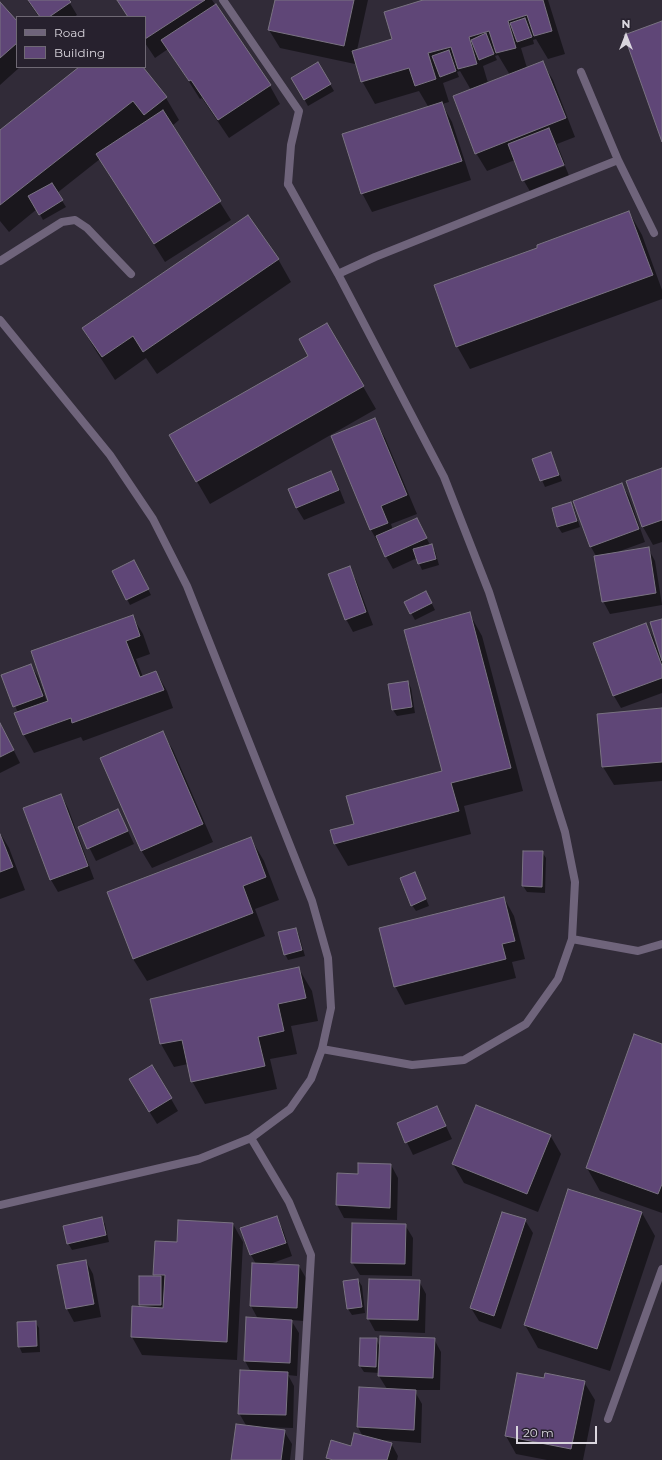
<!DOCTYPE html>
<html>
<head>
<meta charset="utf-8">
<style>
  body { margin:0 }
  #map { position:relative; width:662px; height:1460px; overflow:hidden; background:#312b38; font-family:Montserrat,sans-serif }
  canvas { display:block }
  .legend { position:absolute; left:16px; top:16px; width:130px; height:52px; box-sizing:border-box; background:#27212e; border:1px solid #6f6974; margin:0; padding:5px 7px; list-style:none; font-size:12px; color:#dad6de }
  .legend li { display:flex; align-items:center; gap:8px; height:20px }
  .legend b { width:20px; border:1px solid #6f6974 }
  .north { position:absolute; left:606px; top:16px; width:40px; height:40px; -webkit-text-stroke:3px #27212e; paint-order:stroke; rotate:0deg; font-size:11px; font-weight:700; line-height:16px; text-align:center; color:#dad6de }
  .north::after { content:''; display:block; margin:auto; width:14px; height:18px; background:#dad6de; clip-path:polygon(50% 0,100% 100%,50% 72%,0 100%) }
  .scale { position:absolute; left:516px; top:1426px; width:81px; height:18px; box-sizing:border-box; border:2px solid #dad6de; border-top:0; padding-left:5px; font-size:12px; line-height:14px; white-space:nowrap; color:#dad6de; -webkit-text-stroke:3px #27212e; paint-order:stroke }
</style>
</head>
<body>
<div id="map">
<canvas width="662" height="1460"></canvas>
<ul class="legend">
<li><b style="height:5px;background:#6f647b"></b>Road</li>
<li><b style="height:11px;background:#5f4677"></b>Building</li>
</ul>
<div class="north">N</div>
<div class="scale">20 m</div>
</div>
<script>
const ctx = document.querySelector('canvas').getContext('2d');
ctx.lineJoin = 'round';
function fillPath(path, color) {
  ctx.fillStyle = color;
  ctx.fill(path, 'evenodd');
}
function toPath(rows) {
  const path = new Path2D();
  for (const r of rows) {
    path.moveTo(r[0], r[1]);
    for (let i = 2; i < r.length; i += 2) path.lineTo(r[i], r[i + 1]);
  }
  return path;
}
function trace(path, color, width, dash) {
  ctx.strokeStyle = color;
  ctx.lineWidth = width;
  ctx.lineCap = dash ? 'butt' : 'round';
  ctx.setLineDash(dash || []);
  ctx.stroke(path);
}
fillPath(toPath([
  [27,0,68,0,77,15,74,17,39,17],
  [118,0,212,0,270,86,280,104,229,138,202,98,200,99,168,49,155,58,145,43,145,17,128,17],
  [276,0,368,0,357,50,393,39,427,0,548,0,565,54,548,59,536,39,533,40,534,44,521,48,527,68,542,62,553,80,575,137,557,144,565,164,524,179,524,181,515,160,487,171,476,153,471,90,460,71,457,72,459,77,443,83,449,102,442,104,452,122,471,180,372,212,362,193,429,108,419,91,375,104,362,81,355,59,355,64,280,48,269,30],
  [498,55,510,75,488,83,483,66,497,60,495,56],
  [0,4,17,23,17,67,20,67,0,85],
  [318,64,334,91,308,106,293,79],
  [81,67,142,67,166,98,179,120,172,126,231,220,165,262,100,159,57,193,66,207,43,220,37,209,9,232,0,221,0,131],
  [565,166,570,178,531,193,524,181],
  [629,212,642,235,662,290,662,299,470,369,457,346],
  [278,259,291,282,157,374,146,358,115,380,96,351,83,329],
  [327,324,376,409,210,504,170,435,310,356],
  [375,420,385,438,417,514,391,524,393,530,417,519,430,545,435,551,439,565,422,570,417,558,393,569,371,530,333,437],
  [551,453,562,481,545,487,533,460],
  [662,469,662,542,653,545,643,527,627,481],
  [331,473,338,485,345,503,304,520,296,507],
  [622,484,629,497,645,542,620,551,620,552,648,548,655,561,662,605,610,614,603,601,596,556,591,547],
  [571,503,574,509,580,527,562,533,558,527,553,508],
  [349,567,356,580,373,625,353,632,346,619],
  [137,568,151,595,130,605,127,599],
  [429,598,435,610,415,620,405,602],
  [469,613,482,636,523,791,464,806,471,834,348,866,335,844,443,772],
  [132,616,143,634,150,654,136,659,143,677,156,672,167,691,173,708,83,741,81,737,34,753,24,735,16,714,18,713,3,675,31,665,38,677,47,702],
  [662,620,662,693,621,708,614,696,595,644,646,625,653,637,660,656,661,655],
  [408,682,411,688,415,713,397,716,393,710,389,685],
  [662,709,662,781,614,785,603,767,598,715],
  [0,723,20,763,0,773],
  [162,732,173,750,213,842,152,868,141,850],
  [61,795,68,808,94,879,58,892,51,880],
  [118,810,134,844,96,861,79,827],
  [0,833,9,848,25,890,0,899],
  [251,839,264,861,279,900,255,909,265,936,147,981,133,959],
  [524,852,542,852,546,858,545,893,527,892,523,886],
  [418,880,429,906,416,911,412,905],
  [504,898,514,916,525,959,512,962,516,978,405,1005,395,986],
  [296,929,299,935,305,956,288,960,285,954],
  [299,969,312,991,318,1021,291,1026,297,1054,270,1059,277,1089,205,1104,192,1081,188,1064,174,1067,161,1044],
  [662,1045,662,1213,600,1191,587,1168],
  [152,1066,178,1111,157,1124,137,1092],
  [437,1107,452,1139,413,1155,398,1124],
  [550,1135,561,1154,538,1212,464,1183,453,1164],
  [391,1165,398,1178,397,1220,344,1218,337,1205,338,1174,359,1175],
  [569,1190,642,1213,655,1236,610,1371,538,1348,525,1325],
  [276,1217,283,1230,292,1256,267,1265,299,1266,306,1278,304,1321,291,1320,299,1333,297,1376,288,1375,294,1386,293,1428,260,1427,260,1428,284,1431,292,1444,290,1460,232,1460,247,1427,239,1413,251,1372,245,1361,258,1319,251,1306,256,1264,251,1255,241,1229],
  [102,1218,105,1224,109,1242,72,1250,68,1243],
  [525,1220,533,1233,501,1329,479,1321,471,1308],
  [233,1224,243,1242,237,1360,142,1355,132,1337,142,1308,140,1305,156,1277,154,1274,178,1243],
  [405,1225,413,1238,412,1276,360,1275,352,1262],
  [86,1261,93,1274,101,1317,74,1322,67,1309,58,1266],
  [358,1280,362,1286,365,1313,352,1315,348,1309],
  [419,1281,426,1294,425,1333,375,1331,368,1318],
  [35,1322,39,1328,40,1352,22,1353,19,1346],
  [361,1339,376,1339,380,1347,434,1339,441,1352,440,1390,414,1390,422,1404,421,1443,383,1440,391,1443,398,1456,397,1460,328,1460,327,1458,352,1447,363,1437,358,1427,387,1389,379,1376,380,1373,364,1372,360,1366],
  [544,1380,584,1382,595,1400,583,1460,547,1460,516,1454,506,1436]
]), '#0007');
const building = toPath([
  [28,0,69,0,71,2,49,17,40,17,28,0],
  [117,0,205,0,145,39,145,17,128,17,117,0],
  [275,0,354,0,344,46,268,30,275,0],
  [423,0,543,0,552,31,534,36,527,15,508,21,516,48,496,53,489,31,469,37,477,64,458,69,451,47,428,53,436,79,415,86,409,68,361,82,352,51,392,39,384,12,423,0],
  [0,2,17,21,17,43,0,58,0,2],
  [216,4,271,85,218,120,191,80,189,81,161,40,216,4],
  [525,18,532,37,517,42,510,23,525,18],
  [662,21,662,142,624,35,662,21],
  [486,33,494,54,479,60,471,40,486,33],
  [449,50,456,71,440,77,432,56,449,50],
  [543,61,566,118,475,154,453,96,543,61],
  [318,62,331,84,304,100,291,78,318,62],
  [79,67,143,67,167,97,144,115,133,101,0,205,0,130,79,67],
  [442,102,462,161,361,194,342,134,442,102],
  [163,110,221,201,154,244,96,154,163,110],
  [549,128,564,165,522,181,508,144,549,128],
  [52,183,63,200,39,215,28,196,52,183],
  [629,211,653,275,456,347,434,285,537,248,537,245,629,211],
  [248,215,279,259,143,352,133,336,102,357,82,328,248,215],
  [327,323,364,386,196,482,169,435,308,356,299,339,327,323],
  [375,418,407,495,381,506,388,523,370,530,331,436,375,418],
  [551,452,559,475,540,481,532,459,551,452],
  [662,468,662,520,642,527,626,481,662,468],
  [331,471,339,490,296,508,288,489,331,471],
  [622,483,639,529,590,547,573,501,622,483],
  [571,502,577,521,557,527,552,508,571,502],
  [417,518,427,538,385,557,376,536,417,518],
  [432,544,436,559,418,564,413,549,432,544],
  [649,547,656,593,602,602,594,556,649,547],
  [134,560,149,589,126,600,112,571,134,560],
  [350,566,366,612,345,620,328,574,350,566],
  [426,591,432,603,410,614,404,602,426,591],
  [470,612,511,768,451,783,459,811,334,844,330,830,354,824,346,796,442,771,404,630,470,612],
  [133,615,140,636,126,641,140,677,156,671,164,690,72,723,71,718,23,735,14,713,48,701,31,651,133,615],
  [662,619,662,661,650,622,662,619],
  [646,623,662,666,662,678,613,696,593,643,646,623],
  [31,664,43,696,13,707,1,675,31,664],
  [408,681,412,707,392,710,388,684,408,681],
  [662,708,662,762,602,767,597,714,662,708],
  [0,723,14,750,0,757,0,723],
  [163,731,203,824,141,851,100,758,163,731],
  [61,794,88,866,50,880,23,808,61,794],
  [118,809,128,831,87,849,78,827,118,809],
  [0,834,13,867,0,872,0,834],
  [251,837,266,877,243,886,253,913,133,959,107,892,251,837],
  [523,851,543,851,542,887,522,886,523,851],
  [415,872,426,899,411,906,400,878,415,872],
  [504,897,515,941,502,944,506,959,394,987,379,928,504,897],
  [296,928,302,950,284,955,278,932,296,928],
  [299,967,306,998,278,1004,284,1031,258,1037,265,1066,191,1082,182,1040,160,1044,150,999,299,967],
  [634,1034,662,1044,662,1184,658,1194,586,1168,634,1034],
  [152,1065,172,1098,149,1112,129,1079,152,1065],
  [476,1105,551,1135,527,1194,452,1164,476,1105],
  [437,1106,446,1126,405,1143,397,1123,437,1106],
  [358,1163,391,1164,390,1208,336,1205,337,1173,358,1174,358,1163],
  [568,1189,642,1212,597,1349,524,1325,568,1189],
  [502,1212,526,1219,494,1316,470,1308,502,1212],
  [277,1216,286,1243,250,1255,240,1228,277,1216],
  [102,1217,106,1235,67,1244,63,1226,102,1217],
  [178,1220,233,1223,227,1342,131,1337,132,1306,163,1308,165,1275,153,1275,155,1241,177,1242,178,1220],
  [352,1223,406,1224,405,1264,351,1263,352,1223],
  [86,1260,94,1304,66,1309,57,1265,86,1260],
  [252,1263,299,1265,297,1308,250,1306,252,1263],
  [139,1276,161,1276,161,1305,139,1305,139,1276],
  [358,1279,362,1307,347,1309,343,1281,358,1279],
  [369,1279,420,1280,418,1320,367,1319,369,1279],
  [246,1317,292,1320,290,1363,244,1361,246,1317],
  [36,1321,37,1346,18,1347,17,1322,36,1321],
  [380,1336,435,1338,433,1378,378,1376,380,1336],
  [360,1338,377,1338,376,1367,359,1366,360,1338],
  [240,1370,288,1372,286,1415,238,1414,240,1370],
  [517,1373,544,1378,545,1373,585,1381,571,1449,505,1436,517,1373],
  [359,1387,416,1390,414,1430,357,1427,359,1387],
  [236,1424,285,1430,281,1460,231,1460,236,1424],
  [354,1433,392,1443,387,1460,333,1460,326,1458,331,1440,351,1446,354,1433]
]);
fillPath(building, '#5f4677');
trace(building, '#7a7382', 1);
trace(toPath([
  [223,0,299,111,291,145,288,184],
  [0,261,62,222,75,220,87,228,131,274]
]), '#6f647b', 8);
trace(toPath([
  [618,160,654,233],
  [288,184,338,274,444,477,489,592,565,832,575,882,572,939,558,979,526,1024,464,1060,412,1065,322,1049],
  [338,274,375,257,618,160,581,72],
  [0,320,110,455,153,519,187,586,312,901,328,958,331,1008,322,1049,311,1079,290,1109,251,1138,199,1159,0,1205],
  [572,939,638,951,662,944],
  [251,1138,289,1202,311,1255,299,1460],
  [608,1419,662,1269]
]), '#6f647b', 8);
</script>
</body>
</html>
